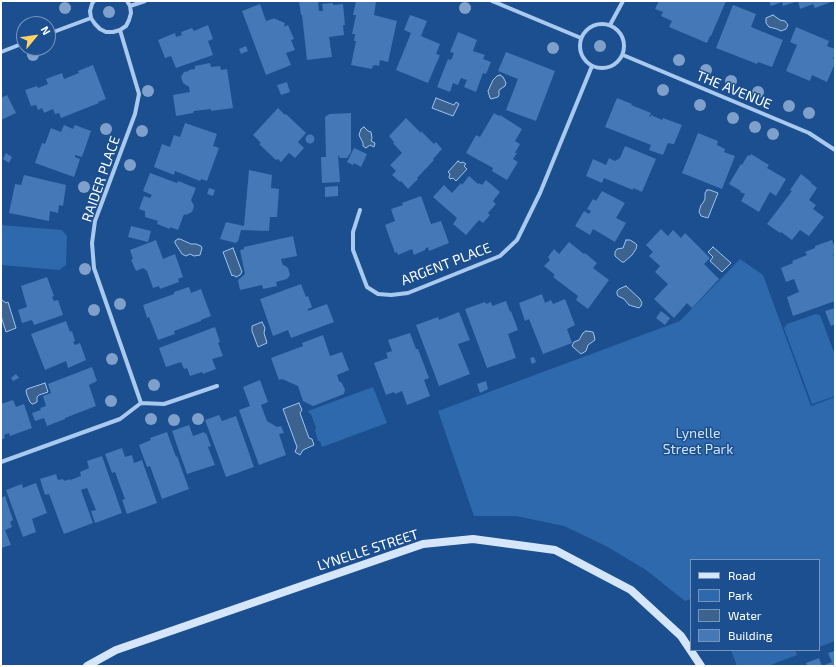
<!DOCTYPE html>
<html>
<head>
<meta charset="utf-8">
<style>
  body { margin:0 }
  #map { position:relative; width:836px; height:667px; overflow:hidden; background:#1b4f8f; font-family:"Exo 2",sans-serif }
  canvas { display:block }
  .frame { position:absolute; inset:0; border:2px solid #fff; pointer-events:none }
  .legend { position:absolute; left:690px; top:559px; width:130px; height:92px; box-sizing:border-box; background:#1b4f8f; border:1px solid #7695bc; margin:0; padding:5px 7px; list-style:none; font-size:12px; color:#fff }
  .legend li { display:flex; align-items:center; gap:8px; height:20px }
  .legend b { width:20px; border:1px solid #7695bc }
  .north { position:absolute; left:16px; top:16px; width:40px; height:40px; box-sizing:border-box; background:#1b4f8f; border:1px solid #7695bc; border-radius:50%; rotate:61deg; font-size:11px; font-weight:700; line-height:16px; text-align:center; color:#fff }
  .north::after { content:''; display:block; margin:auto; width:14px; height:18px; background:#ffd166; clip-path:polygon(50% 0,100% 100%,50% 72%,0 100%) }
</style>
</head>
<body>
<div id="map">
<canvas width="836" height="667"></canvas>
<div class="frame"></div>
<ul class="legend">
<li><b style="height:5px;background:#d6e6fa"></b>Road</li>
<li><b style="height:11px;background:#2e69ad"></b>Park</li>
<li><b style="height:11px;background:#3c6290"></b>Water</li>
<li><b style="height:11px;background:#4478b7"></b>Building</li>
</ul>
<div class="north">N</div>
</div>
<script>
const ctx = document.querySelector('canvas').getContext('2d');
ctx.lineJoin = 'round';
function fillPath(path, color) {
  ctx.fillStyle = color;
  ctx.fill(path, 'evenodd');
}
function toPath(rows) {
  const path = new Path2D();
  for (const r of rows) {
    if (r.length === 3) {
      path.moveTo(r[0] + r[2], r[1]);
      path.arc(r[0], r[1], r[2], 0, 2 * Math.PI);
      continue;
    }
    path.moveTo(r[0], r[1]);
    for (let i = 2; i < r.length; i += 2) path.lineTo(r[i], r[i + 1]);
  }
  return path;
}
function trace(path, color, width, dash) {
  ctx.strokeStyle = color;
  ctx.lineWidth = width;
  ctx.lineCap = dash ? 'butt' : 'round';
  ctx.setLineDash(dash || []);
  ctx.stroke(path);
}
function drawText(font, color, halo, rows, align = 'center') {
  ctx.font = font + ' "Exo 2",sans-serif';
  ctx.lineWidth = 3;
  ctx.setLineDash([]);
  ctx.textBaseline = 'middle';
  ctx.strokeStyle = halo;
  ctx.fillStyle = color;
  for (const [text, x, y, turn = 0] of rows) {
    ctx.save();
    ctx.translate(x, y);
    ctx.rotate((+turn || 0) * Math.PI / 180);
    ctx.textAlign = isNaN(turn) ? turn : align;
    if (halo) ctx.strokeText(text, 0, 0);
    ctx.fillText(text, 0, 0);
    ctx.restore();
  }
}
fillPath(toPath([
  [1,225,62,230,67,236,66,265,59,270,1,265],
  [740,259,763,275,811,406,835,397,835,641,819,647,819,560,691,560,691,599,685,601,646,570,606,546,564,526,516,516,474,516,438,411,680,321],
  [816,314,820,315,835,355,835,396,812,404,784,328,787,324],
  [373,387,387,423,322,447,320,441,318,441,315,430,316,428,311,414,309,413,308,411],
  [731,650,795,650,797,655,768,666,737,666]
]), '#2e69ad');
const water = toPath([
  [773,15,780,20,785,21,788,25,786,29,781,31,777,29,769,27,766,23,766,18,773,15],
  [500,75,503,77,506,83,505,86,499,90,499,95,498,97,491,99,490,98,488,91,493,80,497,76,500,75],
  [436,98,454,105,456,102,459,104,453,116,432,108,436,98],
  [364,127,368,131,371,132,372,138,371,141,375,143,374,147,370,145,366,148,363,146,363,143,359,135,361,129,364,127],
  [458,161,461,163,463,162,466,164,464,166,467,169,456,181,453,178,450,179,449,177,450,174,448,172,458,161],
  [707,190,710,190,718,193,708,218,701,216,699,212,701,205,703,203,705,199,705,193,707,190],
  [178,239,180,239,191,244,196,244,201,246,202,248,200,255,194,256,190,254,186,256,182,254,175,243,175,241,178,239],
  [626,240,630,240,635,243,637,245,636,249,632,255,624,262,622,262,615,256,615,252,617,249,623,248,626,240],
  [713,247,731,263,722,272,710,261,713,257,708,252,713,247],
  [233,248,242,272,240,275,236,277,233,275,232,276,223,252,233,248],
  [626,286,640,299,642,303,641,306,639,308,629,305,624,299,618,296,617,294,617,291,619,289,626,286],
  [2,300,6,303,8,302,16,328,6,332,1,316,1,301,2,300],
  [262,322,265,328,264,333,267,343,258,347,252,331,252,326,262,322],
  [586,331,593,332,594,335,595,340,588,345,586,351,581,354,572,346,574,342,579,340,583,333,586,331],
  [45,383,48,392,39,395,37,397,37,402,33,404,32,404,30,402,27,395,26,391,27,389,45,383],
  [299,403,302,410,300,413,309,438,312,439,314,445,303,450,300,455,295,452,297,447,283,409,299,403]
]);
fillPath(water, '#3c6290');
trace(water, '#9cc4f0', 1);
fillPath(toPath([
  [299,1,318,1,319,11,323,11,322,4,333,3,333,5,343,4,345,25,343,25,344,35,329,37,332,57,307,60,302,15,301,15],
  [356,1,372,1,376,2,374,15,397,21,388,62,380,60,379,66,375,65,374,66,373,65,372,69,351,65,356,41,354,41,355,34,352,34,356,15,353,15],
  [659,1,726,1,711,36,710,36,707,43,669,27,672,21,661,16,663,12,655,9],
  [769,1,834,1,815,8,813,4,800,9,798,1,783,6,782,2,771,6],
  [260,4,266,21,272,19,272,20,273,18,285,23,284,27,288,25,294,39,291,40,295,50,286,53,291,65,266,75,242,11],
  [733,5,756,14,751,27,783,40,772,67,758,62,757,64,716,48],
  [410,15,427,21,421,36,440,44,436,54,440,55,428,83,396,70,411,33,404,30],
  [208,25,213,39,208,41,213,55,176,68,171,56,165,58,158,40,175,33,176,37,182,35,181,32,192,28,194,31],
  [796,27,829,41,827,46,835,49,835,54,833,59,835,60,835,63,827,82,812,75,810,81,786,71,797,45,790,42],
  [458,32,477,40,473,51,485,55,483,59,491,62,486,74,483,73,476,92,464,87,467,80,461,78,458,85,453,83,450,92,437,87,448,59,451,60,454,53,450,52],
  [246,46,248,51,241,54,239,49],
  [506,52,555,71,536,121,506,110,518,79,498,71],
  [210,63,211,67,220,66,221,70,227,69,233,108,211,111,211,109,194,111,193,113,176,116,173,95,190,92,189,87,183,83,181,77,184,72,189,71,189,70,195,69,195,66],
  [93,65,106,99,98,102,99,103,61,118,59,113,55,114,53,109,44,113,42,108,38,110,36,105,31,106,25,90,37,86,38,88,48,84,46,79,62,73,64,79,79,73,78,71],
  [287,82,290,92,281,95,277,85],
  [7,95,16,113,1,120,1,98],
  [617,98,632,104,631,105,651,113,649,117,650,117,651,115,662,120,663,118,682,125,674,144,673,144,668,143,663,155,649,150,651,145,605,127],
  [278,108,285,115,286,114,306,133,298,142,304,148,295,158,289,153,281,162,278,159,276,160,259,144,261,143,253,135],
  [351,113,351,152,347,158,340,158,338,155,340,182,322,183,321,157,326,157,325,118,326,116,330,114],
  [494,113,499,116,500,115,522,129,515,141,520,144,515,153,517,153,513,159,518,162,507,180,492,171,493,168,466,153,476,135,480,137],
  [406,118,421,133,421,131,434,144,436,142,442,149,433,159,434,160,417,178,418,179,408,189,401,181,400,182,392,175,396,171,390,165,402,153,393,143,394,142,389,136],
  [185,123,217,134,213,146,219,148,207,181,201,179,200,181,175,171,174,175,154,167,162,144,170,147,174,135,180,137],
  [64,125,73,129,75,125,91,131,82,157,75,155,75,157,80,159,74,177,35,163,42,143,45,144,51,128,61,132],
  [698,133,718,141,717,145,725,149,724,152,735,156,722,189,682,173],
  [310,139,4.5],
  [625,146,656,159,642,192,633,188,633,190,604,178,602,183,586,176,593,159,606,165,609,158,615,161,620,158],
  [354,148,367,154,361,167,354,163,353,165,347,162],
  [6,153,12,157,9,163,3,159],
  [751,154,769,165,767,168,786,179,776,196,770,192,759,212,741,201,745,194,740,192,741,191,729,184,741,164,742,165,748,155,750,156],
  [249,170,272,175,271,188,279,189,277,217,270,217,269,231,241,230,238,242,237,241,236,243,220,239,226,222,244,226],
  [150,173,177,183,178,181,196,188,191,200,194,206,192,212,186,215,184,214,178,230,170,227,170,229,157,224,158,221,145,217,145,211,139,209,144,196,150,198,152,195,143,191],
  [801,174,811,182,811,183,817,188,809,200,816,205,813,209,824,217,809,236,800,230,792,240,781,232,780,233,767,224,792,191,790,190],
  [24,175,66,185,63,206,59,205,58,213,50,211,49,221,9,213,15,184,21,185],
  [469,176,478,184,479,183,482,185,486,180,500,192,493,201,496,204,488,213,490,215,483,223,479,220,466,235,453,224,457,218,433,197,444,185,452,193,461,183,462,185],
  [338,186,338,196,325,197,325,187],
  [209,188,215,190,213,196,207,194],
  [602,191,625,203,616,218,626,223,615,242,593,229,590,235,575,226,584,211,589,214,591,211,587,209,593,199,596,201],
  [421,196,431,224,441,221,449,243,429,251,428,247,425,249,425,250,414,255,412,249,398,255,397,252,395,253,385,225,395,221,391,209,403,205,402,203],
  [131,226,151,231,148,242,128,237],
  [661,229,668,236,673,230,681,238,685,233,710,258,704,264,719,279,692,308,687,303,674,318,654,299,668,284,655,272,660,266,649,256,653,252,646,245],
  [293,236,297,256,281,259,283,266,284,265,288,268,290,275,287,279,276,282,277,286,263,289,262,285,240,290,238,280,245,274,240,250,244,249,244,247],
  [156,240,163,259,175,254,183,277,178,279,179,282,160,289,159,286,153,288,147,271,143,268,136,271,131,260,133,259,130,250],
  [832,240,835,248,835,253,833,254,835,258,835,301,793,316,787,297,799,292,794,279,786,282,781,268,793,263,792,261,807,255,805,252,815,248,815,246],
  [569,242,584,254,585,253,597,263,593,268,609,280,588,309,576,300,578,296,553,277,555,275,544,266,550,260,548,257,554,249,559,254],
  [47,277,54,296,52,297,54,301,58,300,63,315,34,325,32,320,22,323,18,310,27,307,21,286],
  [301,284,306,297,308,296,312,307,308,309,308,311,327,304,334,322,291,338,288,330,273,336,260,299],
  [189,287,191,293,201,289,211,316,201,320,201,321,174,331,175,334,158,340,149,317,147,318,143,305,174,294,174,292],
  [542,294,545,303,551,300,553,304,565,299,575,325,567,329,572,343,543,354,529,319,525,321,519,303],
  [506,301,510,312,511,311,518,330,508,334,516,358,487,368,465,309,485,302,486,304,491,302,492,306],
  [835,308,835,324,831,326,825,311],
  [661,311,670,318,665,325,656,318],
  [459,312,470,340,458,344,470,374,439,386,416,325,438,317,439,320],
  [66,321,70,332,72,331,75,341,73,342,75,345,80,343,86,360,68,368,66,361,45,370,31,334],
  [215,327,220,342,218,343,223,356,212,359,216,369,203,374,202,372,190,376,187,368,184,369,181,362,166,367,159,348],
  [410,333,416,349,418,349,429,378,424,380,430,396,407,405,402,391,395,394,394,392,386,395,374,363,388,358,386,353,392,351,388,340],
  [323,335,330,356,342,352,349,370,337,375,339,381,342,383,345,390,344,394,313,406,303,401,298,386,282,379,279,380,271,358,303,346,302,343],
  [534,357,536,362,532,364,530,358],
  [92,367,97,381,89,385,96,406,65,418,65,419,47,426,44,418,35,421,32,413,41,410,40,408,46,406,43,396,51,393,48,384],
  [16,374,19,378,13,381,11,378],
  [260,380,268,402,261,405,267,421,277,427,281,426,284,433,279,434,286,455,259,465,239,410,250,406,243,387],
  [486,381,488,389,480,393,477,384],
  [13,400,16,407,24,404,32,428,10,436,9,433,4,435,5,438,1,440,1,404],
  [219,415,222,421,236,416,254,467,226,477,205,420],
  [189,425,193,436,204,432,205,434,206,433,211,446,208,447,215,465,187,474,172,431],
  [167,432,176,457,177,456,189,489,162,499,150,466,147,467,139,445,151,440,150,438],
  [122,448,125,457,132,455,134,463,142,460,157,503,127,514,122,500,125,499,115,472,112,473,105,454],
  [102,456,122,513,95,523,91,511,96,510,87,488,81,490,93,523,64,534,49,494,45,495,40,479,56,474,58,480,63,479,64,481,70,479,70,480,81,476,80,472,89,468,87,461],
  [36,483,47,513,32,519,36,532,23,537,6,490,22,484,23,488],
  [5,496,13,520,10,522,12,527,5,530,11,545,1,548,1,498],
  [835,651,835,666,807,666,806,663,819,658,822,666,832,662,828,653]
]), '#4478b7');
trace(toPath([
  [94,1,92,4,90,11,91,18,95,24,100,29,106,32,113,32,120,30,126,26,129,20,131,13,130,6,127,1],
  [492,1,581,38],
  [130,6,145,1],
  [602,46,22],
  [610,25,623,1],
  [120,30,139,94,135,114,95,221,92,243,94,268,141,403],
  [48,34,91,18],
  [1,52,24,43],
  [623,55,809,133,835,150],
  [360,210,353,232,353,250,367,287,378,294,391,295,408,293,500,256,517,240,540,193,592,66],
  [1,462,120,419,141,403,164,404,217,386]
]), '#a9c9ee', 4);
trace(toPath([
  [87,666,116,650,423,544,473,539,555,550,631,590,681,636,701,666]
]), '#d6e6fa', 8);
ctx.fillStyle = '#7ea0ca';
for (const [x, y] of [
  [65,8],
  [465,8],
  [109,12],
  [600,46],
  [553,48],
  [33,55],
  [679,60],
  [706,70],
  [731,81],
  [663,90],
  [148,91],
  [758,92],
  [700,105],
  [789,106],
  [809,113],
  [733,118],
  [755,127],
  [106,129],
  [142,131],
  [773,134],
  [130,165],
  [84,187],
  [85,269],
  [120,304],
  [94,310],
  [112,359],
  [154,385],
  [111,401],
  [151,419],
  [198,419],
  [174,420]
]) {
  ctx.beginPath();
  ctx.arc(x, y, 6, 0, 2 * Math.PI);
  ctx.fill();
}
drawText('14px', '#fff', '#1b4f8f', [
  ["THE AVENUE",734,90,22],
  ["RAIDER PLACE",101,179,-71],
  ["ARGENT PLACE",446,264,-21],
  ["LYNELLE STREET",368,550,-18]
]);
drawText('14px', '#cfe3fa', '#1b4f8f', [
  ["Lynelle",698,433],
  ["Street Park",698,449]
]);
</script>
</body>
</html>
